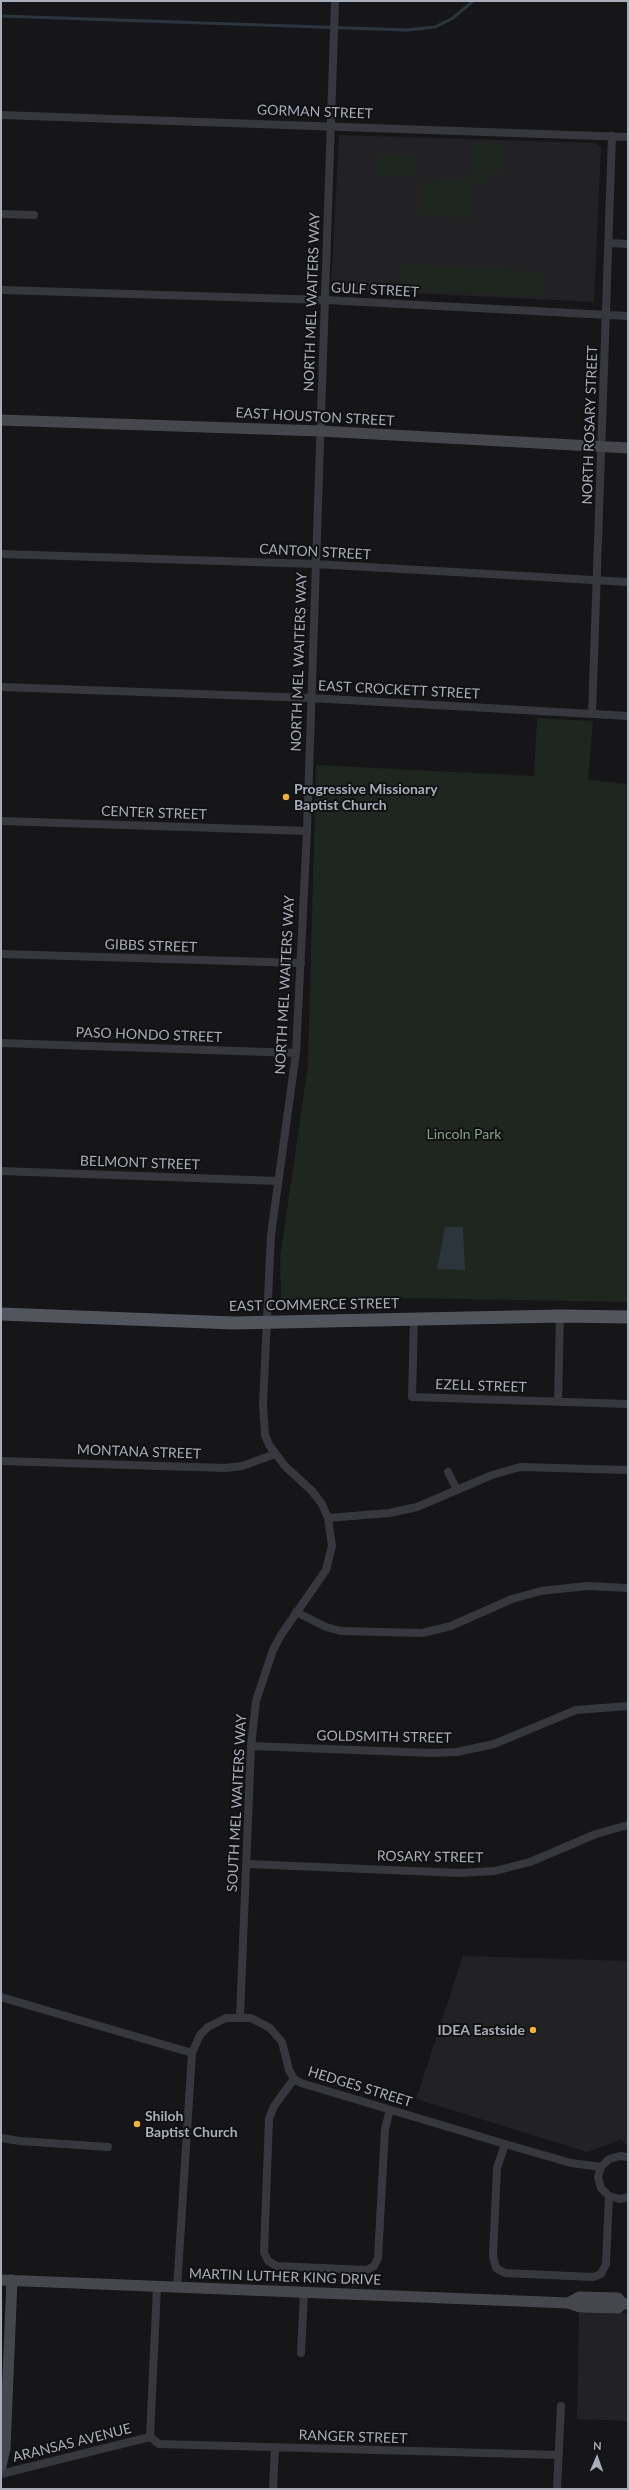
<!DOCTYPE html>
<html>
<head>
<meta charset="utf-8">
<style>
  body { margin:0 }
  #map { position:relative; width:629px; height:2490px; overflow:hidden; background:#161618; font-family:Lato,sans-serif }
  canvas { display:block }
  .frame { position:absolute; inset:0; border:2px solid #a8adb8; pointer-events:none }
  .north { position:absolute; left:577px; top:2438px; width:40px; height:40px; -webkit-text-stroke:3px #111113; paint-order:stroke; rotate:2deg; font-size:11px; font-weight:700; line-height:16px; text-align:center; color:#a8adb8 }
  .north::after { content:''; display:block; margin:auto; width:14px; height:18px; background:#a8adb8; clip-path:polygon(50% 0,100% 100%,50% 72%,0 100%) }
</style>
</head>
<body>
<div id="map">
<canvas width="629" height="2490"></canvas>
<div class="frame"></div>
<div class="north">N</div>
</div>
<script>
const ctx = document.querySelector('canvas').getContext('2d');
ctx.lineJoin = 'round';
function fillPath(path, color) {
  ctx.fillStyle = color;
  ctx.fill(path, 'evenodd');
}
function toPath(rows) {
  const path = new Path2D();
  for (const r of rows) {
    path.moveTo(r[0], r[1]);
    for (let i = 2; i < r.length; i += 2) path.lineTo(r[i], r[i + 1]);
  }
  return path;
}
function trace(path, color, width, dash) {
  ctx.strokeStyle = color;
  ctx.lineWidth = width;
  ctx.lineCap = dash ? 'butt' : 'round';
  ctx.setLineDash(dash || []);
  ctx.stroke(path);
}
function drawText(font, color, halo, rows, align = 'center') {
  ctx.font = font + ' Lato,sans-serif';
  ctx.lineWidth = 4;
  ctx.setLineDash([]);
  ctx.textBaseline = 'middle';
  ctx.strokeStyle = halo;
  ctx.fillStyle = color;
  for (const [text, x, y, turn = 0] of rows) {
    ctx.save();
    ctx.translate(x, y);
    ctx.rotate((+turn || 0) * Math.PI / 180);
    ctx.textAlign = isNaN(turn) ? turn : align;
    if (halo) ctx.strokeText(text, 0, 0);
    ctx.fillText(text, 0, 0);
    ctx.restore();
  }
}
fillPath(toPath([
  [339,135,596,143,601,147,594,302,331,289],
  [463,1956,628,1961,628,2146,621,2140,587,2152,416,2099],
  [579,2313,628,2313,628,2421,577,2419]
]), '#222225');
fillPath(toPath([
  [475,142,503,144,501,173,487,172,485,185,472,184,470,218,419,215,421,182,440,183,441,179,473,181],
  [379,154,416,156,415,176,378,174],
  [402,264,545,272,544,297,400,289],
  [537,718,593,721,588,780,628,784,628,1302,408,1298,281,1299,280,1259,308,1064,316,765,534,776]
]), '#1e261f');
fillPath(toPath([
  [445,1227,463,1227,465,1270,437,1269]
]), '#2c353c');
trace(toPath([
  [1,16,407,30,435,27,453,18,473,1]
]), '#2c353c', 3);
trace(toPath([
  [1,115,628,137],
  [1,214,34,215],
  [609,243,628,244],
  [1,290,325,300,628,316],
  [1,554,315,564,628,582],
  [1,687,311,698,628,716],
  [592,714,612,136],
  [1,821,307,831],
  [1,954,301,963],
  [1,1043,296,1053],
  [1,1171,278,1181],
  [414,1319,412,1397,628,1404],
  [558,1401,560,1316],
  [1,1461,225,1468,242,1466,275,1454],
  [448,1472,457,1490],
  [328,1518,389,1513,417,1507,492,1475,520,1467,628,1470],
  [296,1612,326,1627,341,1631,422,1633,451,1626,512,1599,541,1591,587,1586,628,1588],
  [251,1746,432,1753,457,1752,494,1744,576,1710,628,1706],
  [247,1864,460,1873,495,1871,530,1862,596,1834,628,1825],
  [1,1997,192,2053],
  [240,2016,251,1746,256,1701,273,1650,281,1635,326,1570,332,1546,328,1518,322,1504,312,1491,285,1466,269,1445,265,1435,263,1404,271,1235,296,1053,307,831,335,1],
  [294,2079,274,2106,269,2119,264,2252,268,2261,277,2266,367,2270,374,2266,378,2258,385,2129,390,2110],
  [1,2138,20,2141,108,2147],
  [505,2144,497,2168,493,2256,496,2268,505,2273,593,2277,601,2274,606,2264,609,2196],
  [628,2157,620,2156,609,2159,601,2167,598,2177,601,2188,609,2196,620,2199,628,2197],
  [177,2288,192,2053,200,2035,208,2027,226,2018,251,2018,270,2028,282,2042,289,2070,294,2079,301,2083,505,2144,571,2163,601,2167],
  [301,2353,304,2294],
  [150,2437,159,2444,559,2455],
  [150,2437,157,2287],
  [1,2474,150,2437],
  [273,2489,275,2448],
  [557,2489,561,2406]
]), '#37383d', 8);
trace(toPath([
  [1,420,320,431,628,448],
  [1,2280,568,2303,580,2307,618,2308,623,2304,628,2304],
  [568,2303,579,2297,618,2298,623,2304],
  [1,2466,5,2448,12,2280]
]), '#45474d', 11);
trace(toPath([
  [1,1314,234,1323,560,1316,628,1317]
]), '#53555c', 13);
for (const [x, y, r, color] of [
  [286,797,4,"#f2b134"],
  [533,2030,4,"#f2b134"],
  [137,2124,4,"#f2b134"]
]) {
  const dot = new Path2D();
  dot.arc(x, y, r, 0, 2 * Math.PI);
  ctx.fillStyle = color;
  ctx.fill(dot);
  trace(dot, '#111113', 1.5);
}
drawText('14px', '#a8adb8', '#111113', [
  ["GORMAN STREET",315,112,2],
  ["GULF STREET",375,290,3],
  ["NORTH MEL WAITERS WAY",312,302,-88],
  ["EAST HOUSTON STREET",315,417,3],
  ["NORTH ROSARY STREET",590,425,-88],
  ["CANTON STREET",315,552,3],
  ["NORTH MEL WAITERS WAY",299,662,-88],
  ["EAST CROCKETT STREET",399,690,3],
  ["CENTER STREET",154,813,2],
  ["GIBBS STREET",151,946,2],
  ["NORTH MEL WAITERS WAY",285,985,-87],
  ["PASO HONDO STREET",149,1035,2],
  ["BELMONT STREET",140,1163,2],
  ["EAST COMMERCE STREET",314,1305,-1],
  ["EZELL STREET",481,1386,2],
  ["MONTANA STREET",139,1452,2],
  ["GOLDSMITH STREET",384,1737,1],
  ["SOUTH MEL WAITERS WAY",237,1803,-87],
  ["ROSARY STREET",430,1857,1],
  ["HEDGES STREET",360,2087,17],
  ["MARTIN LUTHER KING DRIVE",285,2277,2],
  ["RANGER STREET",353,2437,2],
  ["ARANSAS AVENUE",72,2443,-14]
]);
drawText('bold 14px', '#a8adb8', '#111113', [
  ["Progressive Missionary",294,789],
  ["Baptist Church",294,805],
  ["IDEA Eastside",525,2030,"right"],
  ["Shiloh",145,2116],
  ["Baptist Church",145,2132]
], 'left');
drawText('14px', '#7fa381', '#111113', [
  ["Lincoln Park",464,1134]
]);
</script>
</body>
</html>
